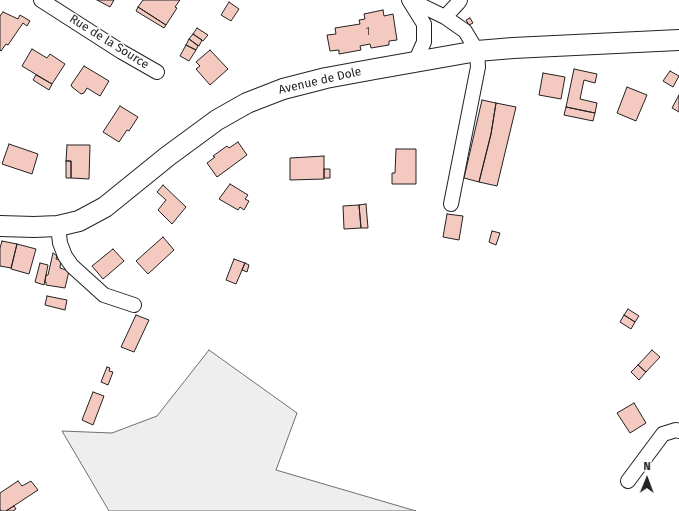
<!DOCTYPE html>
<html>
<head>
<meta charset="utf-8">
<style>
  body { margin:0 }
  #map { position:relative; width:679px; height:511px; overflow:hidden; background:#fff; font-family:"Fira Sans",sans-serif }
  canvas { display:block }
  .north { position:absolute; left:627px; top:459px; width:40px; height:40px; -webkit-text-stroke:3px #fff; paint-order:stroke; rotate:1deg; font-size:11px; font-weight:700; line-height:16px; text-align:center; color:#222 }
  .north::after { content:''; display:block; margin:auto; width:14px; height:18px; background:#222; clip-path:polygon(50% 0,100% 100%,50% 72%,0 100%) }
</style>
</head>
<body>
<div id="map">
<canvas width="679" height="511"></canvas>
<div class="north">N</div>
</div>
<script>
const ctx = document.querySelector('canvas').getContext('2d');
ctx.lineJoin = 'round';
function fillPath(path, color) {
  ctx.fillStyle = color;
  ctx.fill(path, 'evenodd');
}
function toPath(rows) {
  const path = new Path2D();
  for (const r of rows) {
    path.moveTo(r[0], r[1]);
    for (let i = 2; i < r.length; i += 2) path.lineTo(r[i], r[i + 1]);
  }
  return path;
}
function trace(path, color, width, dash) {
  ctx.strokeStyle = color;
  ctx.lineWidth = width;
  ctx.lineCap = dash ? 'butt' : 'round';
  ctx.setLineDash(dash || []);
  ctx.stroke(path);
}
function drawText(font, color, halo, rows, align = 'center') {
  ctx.font = font + ' "Fira Sans",sans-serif';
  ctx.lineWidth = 3;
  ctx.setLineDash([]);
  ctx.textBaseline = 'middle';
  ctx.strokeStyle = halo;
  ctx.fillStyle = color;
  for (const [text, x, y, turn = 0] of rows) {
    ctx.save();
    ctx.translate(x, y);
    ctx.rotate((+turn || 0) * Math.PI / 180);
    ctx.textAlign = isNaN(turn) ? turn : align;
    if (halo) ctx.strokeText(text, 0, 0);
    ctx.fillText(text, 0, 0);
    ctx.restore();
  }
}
const green = toPath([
  [209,350,297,413,276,470,416,511,109,511,62,431,112,433,157,416,209,350]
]);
fillPath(green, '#eee');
trace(green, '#6f6f6f', 1);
const building = toPath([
  [97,0,114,0,110,7,97,0],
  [143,0,180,0,175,7,177,8,166,25,138,7,143,0],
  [229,2,239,9,231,21,221,15,229,2],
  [138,7,166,25,164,28,136,11,138,7],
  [383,10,384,16,393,14,397,40,389,41,389,45,371,48,370,44,360,46,361,50,339,54,339,50,330,51,327,35,336,34,335,28,360,24,359,20,365,19,364,14,383,10],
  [3,12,18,19,20,15,30,21,27,26,23,23,8,45,6,44,1,51,0,50,0,16,3,12],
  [470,18,473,23,469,25,466,20,470,18],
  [197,28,208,35,203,41,193,34,197,28],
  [193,34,202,40,199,46,189,39,193,34],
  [189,39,198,46,196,50,186,45,189,39],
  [186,45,196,50,189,61,180,56,186,45],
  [32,49,47,58,50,54,65,64,52,84,22,66,32,49],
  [210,50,228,69,210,85,196,69,200,66,196,62,210,50],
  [84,66,109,81,100,96,87,88,84,93,81,94,72,87,71,85,84,66],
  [574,69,597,74,595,83,584,80,580,99,597,103,595,113,566,107,574,69],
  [670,71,679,76,673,87,663,81,670,71],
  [543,73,565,77,561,99,539,95,543,73],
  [36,75,52,84,49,90,33,80,36,75],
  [627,87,647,95,636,121,617,113,627,87],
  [679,95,679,112,672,108,679,95],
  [482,100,496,103,491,134,479,182,464,178,482,100],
  [496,103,516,107,497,186,479,182,491,134,496,103],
  [120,106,138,117,129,131,127,130,119,142,103,132,120,106],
  [566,107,595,113,593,121,564,115,566,107],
  [238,142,247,155,217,177,207,163,215,157,213,156,227,146,229,148,238,142],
  [9,144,38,154,32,174,2,164,9,144],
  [67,145,90,145,89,179,71,178,71,161,66,161,67,145],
  [396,149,416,149,416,184,392,184,392,173,395,173,396,149],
  [324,156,324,179,290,180,290,158,324,156],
  [66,161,71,161,71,178,66,178,66,161],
  [324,169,330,169,330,178,324,178,324,169],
  [230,184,248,195,245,199,249,201,244,210,240,207,238,210,219,199,230,184],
  [163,185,186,207,172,224,158,210,166,200,157,192,163,185],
  [366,204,368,228,361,228,359,205,366,204],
  [359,205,361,228,344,229,343,206,359,205],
  [447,214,463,216,459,240,443,237,447,214],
  [492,231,500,233,496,245,489,242,492,231],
  [163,237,174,250,148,274,136,261,163,237],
  [2,241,17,244,11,268,0,266,0,248,2,241],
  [17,244,36,249,29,274,11,269,17,244],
  [113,249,124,261,103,279,92,266,113,249],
  [53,253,57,256,56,259,61,260,60,268,69,271,65,288,46,285,46,282,45,282,46,275,48,275,53,253],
  [234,259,245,263,236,284,226,280,234,259],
  [40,263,48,265,44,285,35,282,40,263],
  [245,263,249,265,247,272,242,270,245,263],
  [47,296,67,300,65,310,45,305,47,296],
  [628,309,639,316,635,322,624,315,628,309],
  [136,315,149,320,134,352,121,347,136,315],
  [624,315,635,322,631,329,620,322,624,315],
  [652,350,660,357,646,372,638,365,652,350],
  [638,365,646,372,639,380,631,372,638,365],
  [107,367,110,368,109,371,113,372,108,385,101,382,107,367],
  [93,392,104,396,93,425,82,420,93,392],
  [634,403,646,423,630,433,617,413,634,403],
  [18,481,22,486,31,481,38,490,6,511,1,511,0,509,0,493,18,481],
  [14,506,16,509,13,511,6,511,14,506]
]);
fillPath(building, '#f3c9c0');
trace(building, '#222', 1);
const minor = toPath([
  [41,0,122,52,157,72],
  [409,0,424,24,424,42,415,62],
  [410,0,445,17,465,31,477,51,478,67,451,204],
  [445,17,458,3,460,0],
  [58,226,60,243,65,256,72,266,104,295,134,305],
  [628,481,663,434,676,430,679,431]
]);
const secondary = toPath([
  [0,226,34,227,58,226,79,221,105,207,168,156,217,120,247,103,283,89,326,78,375,69,477,51,513,48,679,40]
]);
trace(minor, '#222', 16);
trace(secondary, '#222', 22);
trace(minor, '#fff', 14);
trace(secondary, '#fff', 20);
drawText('10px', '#564c4a', null, [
  ["1",368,32]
]);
drawText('12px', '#222', '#fff', [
  ["Rue de la Source",109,42,32],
  ["Avenue de Dole",320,81,-13]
]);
</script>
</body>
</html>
